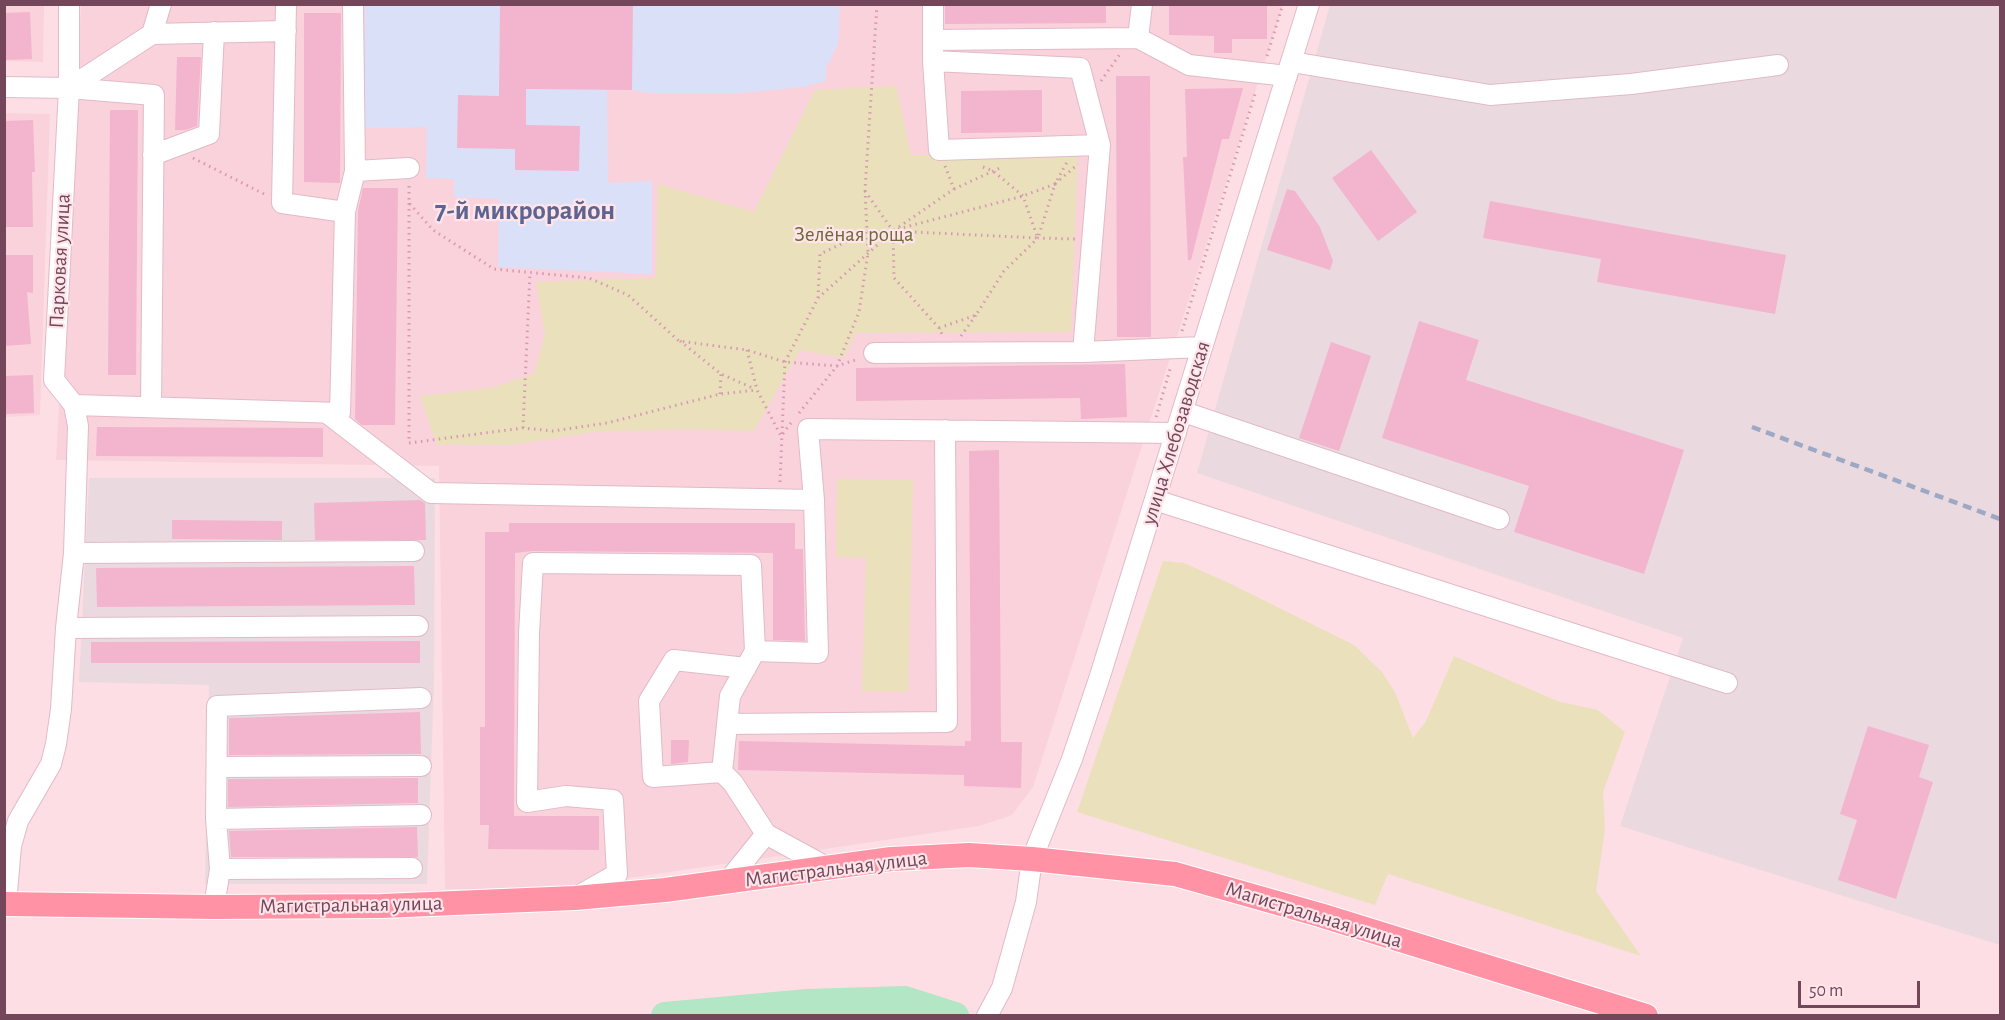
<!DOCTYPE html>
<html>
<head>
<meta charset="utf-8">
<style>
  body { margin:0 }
  #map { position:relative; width:2005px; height:1020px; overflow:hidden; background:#fddee4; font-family:"Alegreya Sans",sans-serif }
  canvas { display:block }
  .frame { position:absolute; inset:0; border:6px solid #73465a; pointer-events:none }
  .scale { position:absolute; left:1798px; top:981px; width:122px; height:27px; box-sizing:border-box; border:3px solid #73465a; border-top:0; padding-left:8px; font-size:18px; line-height:21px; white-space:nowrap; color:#73465a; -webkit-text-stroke:4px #ffe5ea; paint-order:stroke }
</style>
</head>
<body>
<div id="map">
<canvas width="2005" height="1020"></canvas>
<div class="frame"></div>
<div class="scale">50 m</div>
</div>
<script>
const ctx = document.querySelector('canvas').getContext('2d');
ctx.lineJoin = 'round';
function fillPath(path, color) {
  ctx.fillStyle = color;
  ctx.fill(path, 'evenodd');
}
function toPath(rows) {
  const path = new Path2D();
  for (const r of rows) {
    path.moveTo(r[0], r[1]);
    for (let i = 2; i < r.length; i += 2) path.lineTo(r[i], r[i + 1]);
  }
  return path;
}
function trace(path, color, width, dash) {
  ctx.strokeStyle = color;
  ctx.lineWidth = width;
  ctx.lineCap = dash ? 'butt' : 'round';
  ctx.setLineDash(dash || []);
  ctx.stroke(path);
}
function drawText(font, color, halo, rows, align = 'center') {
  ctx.font = font + ' "Alegreya Sans",sans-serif';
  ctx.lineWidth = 4.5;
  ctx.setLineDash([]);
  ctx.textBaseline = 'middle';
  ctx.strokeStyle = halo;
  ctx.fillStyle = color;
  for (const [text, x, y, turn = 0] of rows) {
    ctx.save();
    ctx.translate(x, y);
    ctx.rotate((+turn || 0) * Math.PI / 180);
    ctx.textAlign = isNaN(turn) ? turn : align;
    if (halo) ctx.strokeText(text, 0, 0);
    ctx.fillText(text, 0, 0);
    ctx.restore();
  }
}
fillPath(toPath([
  [5,5,44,5,43,62,5,61],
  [81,5,1283,5,1033,787,1012,815,979,826,549,890,445,889,439,466,56,460],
  [5,113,50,114,40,415,5,417]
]), '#fad2db');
fillPath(toPath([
  [1330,5,2000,5,2000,945,1620,826,1683,638,1197,473],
  [89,478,435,478,434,681,427,884,205,884,209,685,79,682]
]), '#eadadf');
fillPath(toPath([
  [365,5,840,5,838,44,826,68,826,81,803,87,742,93,646,93,632,90,607,90,608,183,652,181,652,274,498,267,499,199,454,197,454,179,426,178,427,127,364,128]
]), '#dbe0f9');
fillPath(toPath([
  [896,86,911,155,1078,157,1071,332,856,333,844,358,800,350,754,431,688,429,593,432,512,445,437,445,420,396,490,388,534,374,545,335,536,282,656,278,658,184,754,212,815,90],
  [837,479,913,480,908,692,862,691,866,558,836,557],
  [1163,561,1184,563,1229,583,1354,645,1382,672,1395,692,1413,738,1426,721,1454,656,1557,701,1598,710,1625,732,1603,792,1605,829,1596,891,1641,956,1388,874,1375,905,1077,812]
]), '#eae1bc');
trace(toPath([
  [665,1016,807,1003,905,1000,955,1016]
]), '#b2e6c4', 28);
fillPath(toPath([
  [500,4,633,4,632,90,526,89,526,125,580,126,579,171,515,170,515,149,457,148,458,95,499,96],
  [945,4,1106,4,1106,23,945,24],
  [1169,4,1267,4,1267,39,1232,39,1232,53,1214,53,1214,36,1169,35],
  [30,12,32,59,4,60,4,13],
  [304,13,341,13,340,183,304,182],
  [177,57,201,57,197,126,185,130,175,130],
  [1116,76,1150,76,1151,337,1117,337],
  [1243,88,1229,139,1222,139,1191,260,1188,260,1183,157,1187,157,1185,89],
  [1042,90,1042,132,961,133,961,91],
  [110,110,138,110,136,375,108,375],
  [33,120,35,172,32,172,33,227,4,227,4,121],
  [1371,150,1417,212,1378,241,1332,178],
  [363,188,398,188,395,425,362,425,355,419,358,211],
  [1287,189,1295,191,1320,227,1333,261,1330,270,1267,250],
  [1490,201,1786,255,1775,314,1597,282,1601,259,1483,238],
  [4,255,33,255,33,293,27,292,31,344,4,346],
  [1419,321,1479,340,1466,380,1684,450,1644,574,1514,532,1529,486,1382,438],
  [1331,342,1371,356,1339,451,1299,438],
  [1125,364,1127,417,1081,419,1080,398,856,401,856,368],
  [33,375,34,413,4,414,4,376],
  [97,427,323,428,323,457,96,456],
  [999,450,1001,742,1022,742,1021,788,964,786,964,775,738,770,739,741,965,746,965,741,971,741,969,451],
  [420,500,425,503,426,540,315,540,314,503],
  [172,520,282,521,282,540,172,539],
  [509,523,795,523,795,549,803,549,805,641,773,640,773,553,533,551,515,553,514,816,599,816,599,850,488,849,489,825,480,825,480,727,485,727,485,532,509,532],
  [414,566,415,605,97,607,96,568],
  [420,641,420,663,91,663,91,642],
  [420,712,421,754,229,755,229,718],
  [1868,726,1929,745,1919,777,1933,782,1896,899,1838,880,1857,820,1840,814],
  [671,740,689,740,688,762,671,764],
  [418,778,418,803,228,807,228,779],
  [417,827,418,857,231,857,229,831]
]), '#f3b4ce');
const minor = toPath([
  [286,4,282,203,345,212],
  [933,4,933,61,1080,68,1100,145,1083,352],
  [152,34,286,31],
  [1138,38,1142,4],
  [933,40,1138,38,1189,65,1287,76],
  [933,61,939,150,1100,145],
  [1292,62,1490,95,1631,84,1778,65],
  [4,87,69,88,154,95,151,407],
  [69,88,152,34,161,4],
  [153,155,209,134,214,32],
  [355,171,409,168],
  [874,353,1083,352,1202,347],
  [74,405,340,413,345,212,355,171,353,4],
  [1184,412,1499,519],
  [327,413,431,493,814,500],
  [1155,500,1727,683],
  [74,553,414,551],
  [66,628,418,626],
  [755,651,818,653,814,500,808,429,1176,433],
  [728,724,947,722,945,430],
  [217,767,421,766],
  [216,819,421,815],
  [766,834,830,869],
  [220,869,412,868],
  [728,881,766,834,733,783,722,772,653,777,649,701,674,660,746,668],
  [578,896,617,874,613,800,566,796,527,802,529,634,533,563,751,565,755,651,730,696,722,772],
  [6,904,11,846,18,821,51,764,56,744,61,709,66,628,74,553,78,426,74,405,54,380,69,88,69,4],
  [214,907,220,869,216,819,217,706,421,698],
  [987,1016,1002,988,1026,902,1032,859,1072,759,1099,679,1309,4]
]);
const major = toPath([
  [4,904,214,907,382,906,575,898,665,890,891,859,969,855,1032,859,1175,874,1320,915,1646,1016]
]);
trace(minor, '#e1bac7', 22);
trace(major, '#fff', 26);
trace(toPath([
  [1267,56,1283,4],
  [1101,81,1120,54],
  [193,158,264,194],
  [983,167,993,171,1023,196,1037,236],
  [409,186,409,203,433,230,494,269,589,278,628,295,679,341,747,350,785,362,837,366,858,359],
  [954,189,1002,167],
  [865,191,893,231,894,278,939,328,942,334],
  [409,203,409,443,523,428,553,431,607,423,720,394,757,390],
  [898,229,1023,196,1055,184,1067,162],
  [818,298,820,254,867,232,893,231,1038,238,1055,184,1078,164],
  [939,328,976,315,1004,271,1038,238,1075,239],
  [1182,331,1256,91],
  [961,336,976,315],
  [680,341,721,374,755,389],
  [747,350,757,390,781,436,791,423],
  [720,394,721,374],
  [799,413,837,366,859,312,868,253,865,190,877,4],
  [1156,417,1171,366],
  [523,428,530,273],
  [780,482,785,362,818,298,893,231,954,189,945,166]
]), '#d798b2', 3, [1.5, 4.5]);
trace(minor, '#fff', 20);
trace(major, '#ff93a5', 24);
trace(toPath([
  [1752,427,2000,519]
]), '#9da8c5', 4.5, [9, 6]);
drawText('21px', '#6e6938', '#ffe5ea', [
  ["Зелёная роща",854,235]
]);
drawText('21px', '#73465a', '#ffe5ea', [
  ["Парковая улица",60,261,-87],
  ["улица Хлебозаводская",1176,433,-73],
  ["Магистральная улица",836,869,-7],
  ["Магистральная улица",351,905,-1],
  ["Магистральная улица",1314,915,17]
]);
drawText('bold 27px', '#5d6490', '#ffe5ea', [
  ["7-й микрорайон",525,211]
]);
</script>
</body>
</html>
